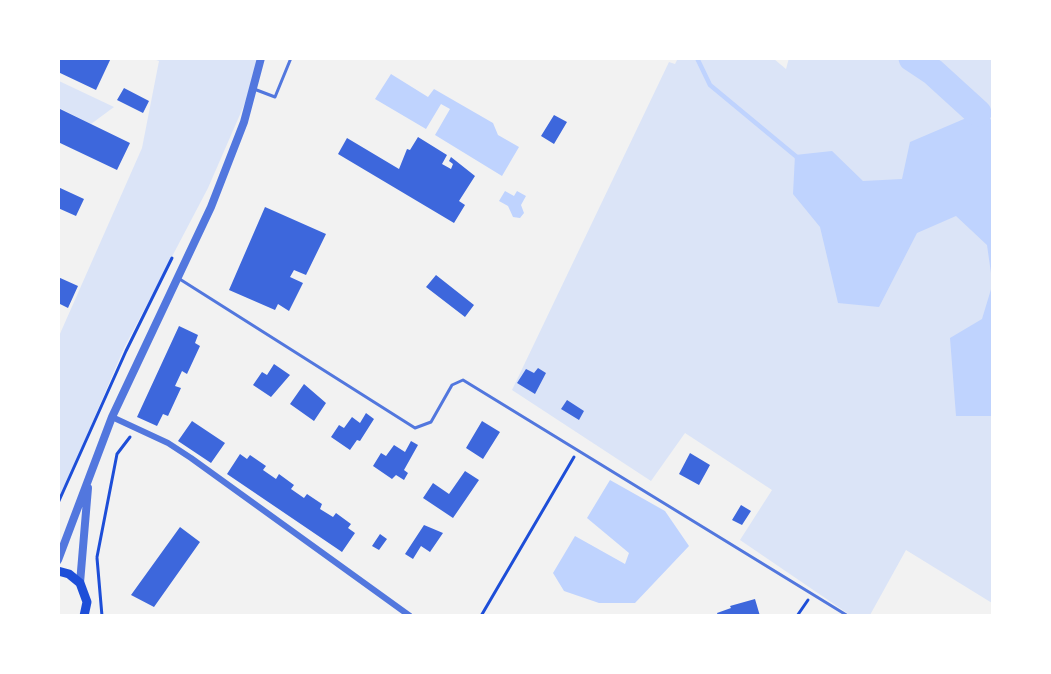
<!DOCTYPE html>
<html>
<head>
<meta charset="utf-8">
<style>
  body { margin:0 }
  #map { position:relative; width:1051px; height:674px; overflow:hidden; background:#f2f2f2; font-family:"Work Sans",sans-serif }
  canvas { display:block }
  .frame { position:absolute; inset:0; border:60px solid #fff; pointer-events:none }
</style>
</head>
<body>
<div id="map">
<canvas width="1051" height="674"></canvas>
<div class="frame"></div>
</div>
<script>
const ctx = document.querySelector('canvas').getContext('2d');
ctx.lineJoin = 'round';
function fillPath(path, color) {
  ctx.fillStyle = color;
  ctx.fill(path, 'evenodd');
}
function toPath(rows) {
  const path = new Path2D();
  for (const r of rows) {
    path.moveTo(r[0], r[1]);
    for (let i = 2; i < r.length; i += 2) path.lineTo(r[i], r[i + 1]);
  }
  return path;
}
function trace(path, color, width, dash) {
  ctx.strokeStyle = color;
  ctx.lineWidth = width;
  ctx.lineCap = dash ? 'butt' : 'round';
  ctx.setLineDash(dash || []);
  ctx.stroke(path);
}
fillPath(toPath([
  [678,58,774,59,786,69,789,58,992,59,992,603,906,550,870,615,850,615,740,540,772,490,685,433,651,481,512,390,669,62,675,64],
  [153,59,260,59,255,80,208,188,124,348,59,501,59,336,142,148,159,61],
  [58,81,59,81,114,107,91,124,59,108]
]), '#dbe4f7');
fillPath(toPath([
  [391,74,428,97,434,89,493,123,498,135,519,147,502,176,435,135,450,109,441,104,426,129,375,99],
  [978,113,992,120,992,280,987,245,956,216,917,233,879,307,838,303,820,227,793,194,795,155,832,151,863,181,902,179,910,142],
  [505,191,514,196,517,191,526,196,521,205,524,213,520,218,513,217,508,206,499,201],
  [992,286,992,416,956,416,950,338,982,319],
  [610,480,665,511,689,546,635,603,599,603,564,591,553,573,575,536,625,564,629,553,587,518]
]), '#bfd3fe');
trace(toPath([
  [697,58,710,85,798,158]
]), '#bfd3fe', 4.5);
trace(toPath([
  [912,58,933,72,978,113]
]), '#bfd3fe', 27);
fillPath(toPath([
  [58,58,111,58,96,90,58,72],
  [124,88,149,101,143,113,117,100],
  [58,108,130,143,117,170,58,142],
  [554,115,567,122,554,144,541,136],
  [418,137,447,155,442,164,451,169,453,164,449,161,451,157,475,176,459,201,465,205,454,223,338,154,347,138,399,169,407,149,410,150],
  [58,187,84,199,76,216,58,208],
  [265,207,326,234,306,275,294,270,290,277,303,283,289,311,278,304,275,310,229,290],
  [436,275,474,305,465,317,426,287],
  [58,277,78,286,68,308,58,303],
  [179,326,198,335,195,343,200,346,187,374,182,371,175,386,181,388,168,416,163,414,157,426,137,417],
  [274,364,290,375,271,397,253,385,262,372,267,375],
  [538,368,546,373,535,394,517,383,526,369,534,373],
  [304,384,326,403,314,421,290,404],
  [567,400,584,411,579,420,561,409],
  [366,413,374,419,360,441,357,440,350,450,331,437,339,425,344,428,352,417,360,423],
  [192,421,225,443,211,463,178,441],
  [482,421,500,432,483,459,466,448],
  [411,441,418,445,404,470,408,473,404,480,396,475,392,479,373,466,381,453,386,456,394,445,405,452],
  [690,453,710,465,699,485,679,474],
  [240,454,247,459,250,455,266,466,263,470,276,479,279,474,294,485,291,489,304,498,307,494,322,504,320,509,333,517,336,513,351,524,348,528,355,533,342,552,227,474],
  [465,471,479,480,453,518,423,498,433,483,449,494],
  [741,505,751,511,742,525,732,520],
  [424,525,443,533,430,552,421,546,413,559,405,554],
  [180,527,200,542,154,607,131,595],
  [380,534,387,539,379,550,372,546],
  [755,599,760,616,718,616,717,613,731,608,730,606]
]), '#3d67dc');
trace(toPath([
  [58,503,126,351,172,258],
  [97,557,117,454,130,437],
  [97,558,102,616],
  [481,616,574,457],
  [797,616,808,600]
]), '#1d4ed8', 3);
trace(toPath([
  [254,89,275,97,291,58],
  [178,278,415,428,431,422,452,385,463,380,848,616]
]), '#5277de', 3);
trace(toPath([
  [112,417,168,443,191,458,410,616]
]), '#5277de', 6);
trace(toPath([
  [58,560,112,417,211,207,244,122,261,58],
  [80,583,88,488]
]), '#5277de', 8);
trace(toPath([
  [58,571,69,574,80,583,87,602,84,616]
]), '#1d4ed8', 9);
</script>
</body>
</html>
